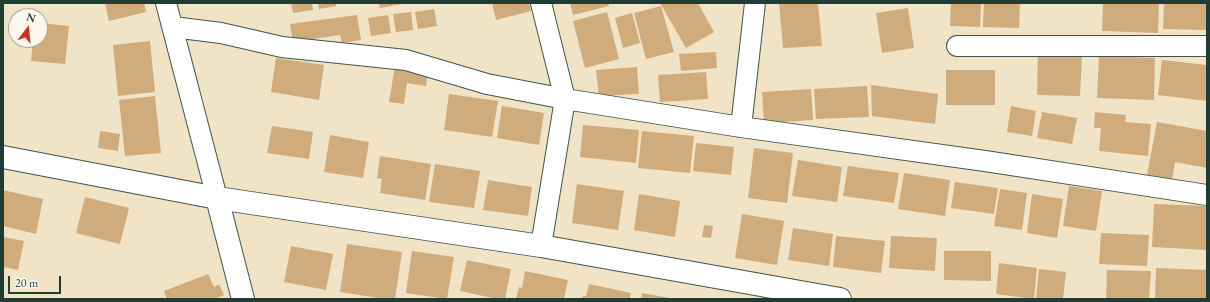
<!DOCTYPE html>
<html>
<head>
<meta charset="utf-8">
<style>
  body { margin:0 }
  #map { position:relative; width:1210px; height:302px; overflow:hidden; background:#f1e3c6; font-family:"EB Garamond",serif }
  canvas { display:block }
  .frame { position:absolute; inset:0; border:4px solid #1f3d34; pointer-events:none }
  .north { position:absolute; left:8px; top:8px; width:40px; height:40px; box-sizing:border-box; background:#fbf7ec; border:1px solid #a3ada2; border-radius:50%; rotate:16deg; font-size:11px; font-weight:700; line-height:16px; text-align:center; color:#1f3d34 }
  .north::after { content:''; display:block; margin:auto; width:14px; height:18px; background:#c8321e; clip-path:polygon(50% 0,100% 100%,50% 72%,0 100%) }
  .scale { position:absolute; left:8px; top:276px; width:53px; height:18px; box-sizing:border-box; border:2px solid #1f3d34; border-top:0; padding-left:5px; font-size:12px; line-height:14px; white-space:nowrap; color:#1f3d34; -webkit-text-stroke:3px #fbf7ec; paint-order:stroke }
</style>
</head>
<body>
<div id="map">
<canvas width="1210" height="302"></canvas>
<div class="frame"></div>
<div class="north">N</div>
<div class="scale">20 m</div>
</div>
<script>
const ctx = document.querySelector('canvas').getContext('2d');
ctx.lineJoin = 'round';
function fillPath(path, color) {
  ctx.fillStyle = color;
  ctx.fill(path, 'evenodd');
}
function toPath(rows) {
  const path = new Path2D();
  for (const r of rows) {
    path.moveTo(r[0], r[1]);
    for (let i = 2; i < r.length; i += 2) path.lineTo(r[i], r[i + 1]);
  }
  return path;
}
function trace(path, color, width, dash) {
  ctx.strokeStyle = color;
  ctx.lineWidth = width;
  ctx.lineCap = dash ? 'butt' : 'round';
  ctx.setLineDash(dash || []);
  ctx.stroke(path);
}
fillPath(toPath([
  [105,3,144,3,146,12,109,21],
  [291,3,312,3,313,10,293,13],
  [318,3,336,3,336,6,319,9],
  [379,3,401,3,401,4,380,8],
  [492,3,529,3,531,11,496,20],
  [570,3,608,3,609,6,573,15],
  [660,3,698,3,714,32,686,48],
  [779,3,818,3,822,46,783,48],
  [951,3,981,3,980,27,950,26],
  [984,3,1020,3,1019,28,983,27],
  [1103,3,1159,3,1158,33,1102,31],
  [1164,3,1207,3,1207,30,1163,29],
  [661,6,674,52,646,59,634,13],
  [908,8,914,48,882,53,876,13],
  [434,9,437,26,418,29,415,12],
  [411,12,413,30,396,32,393,14],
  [607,12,619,59,585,68,573,21],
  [632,13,640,43,623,48,615,18],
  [357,15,361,40,342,43,340,35,293,42,290,24],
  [388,15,391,33,371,36,368,18],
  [40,23,69,26,65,64,31,61,33,40,40,40],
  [150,41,155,92,118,96,113,45],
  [716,52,717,68,681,71,679,54],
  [1038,54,1082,55,1080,96,1037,95],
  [1099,56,1155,58,1154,100,1097,98],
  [276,58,324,65,319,100,271,92],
  [1162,60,1207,65,1207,101,1158,95],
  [395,66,428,71,426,86,407,83,404,104,389,102],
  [637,67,639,94,599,96,596,70],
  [946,70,995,70,995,105,946,105],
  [706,72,708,99,660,102,658,75],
  [871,85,938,94,935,124,872,116],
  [867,86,869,117,816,119,814,89],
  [811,89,813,120,764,123,762,92],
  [449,94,498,101,492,137,444,130],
  [155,96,161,153,125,156,119,100],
  [502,106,544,113,539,145,497,138],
  [1011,106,1036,111,1032,136,1007,132],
  [1042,112,1077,118,1072,144,1037,138],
  [1095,112,1126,115,1125,122,1151,124,1148,156,1099,151,1101,128,1094,128],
  [1157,122,1207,131,1207,168,1175,162,1172,180,1147,175],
  [583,125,639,130,636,163,580,157],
  [272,126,313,132,309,159,267,153],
  [100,131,120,134,118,151,98,148],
  [642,131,694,136,690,173,638,168],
  [330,135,369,142,363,178,324,172],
  [696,143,734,147,731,175,693,171],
  [754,148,793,153,787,203,748,198],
  [380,156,431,164,425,200,380,193,382,179,377,178],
  [798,160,842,167,837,202,792,196],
  [435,164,480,171,474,208,429,202],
  [848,166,899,173,894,203,843,196],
  [904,173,950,180,945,216,898,209],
  [488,180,532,187,528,216,483,210],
  [955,182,998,188,994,214,951,208],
  [577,184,624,191,618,230,572,223],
  [1069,186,1102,191,1096,231,1063,226],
  [1000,189,1027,193,1022,230,994,226],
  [3,190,43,199,36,234,3,226],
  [639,194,680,201,675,237,634,230],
  [1032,194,1063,199,1057,238,1027,233],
  [85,197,129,208,120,244,76,233],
  [1154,204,1207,206,1207,250,1152,247],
  [742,214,784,221,777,265,735,258],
  [704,225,713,226,711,238,702,237],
  [793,228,833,234,829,266,788,260],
  [1101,233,1149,235,1147,266,1099,264],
  [836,236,885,241,881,273,833,267],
  [891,236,937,238,935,271,889,268],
  [3,237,24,241,18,270,3,267],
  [347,244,402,252,395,299,385,299,340,292],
  [291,246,333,254,326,290,284,282],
  [412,251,454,257,447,299,406,293],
  [944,251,991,251,991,281,944,280],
  [467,260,511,269,505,299,497,299,460,291],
  [999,263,1037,268,1034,299,996,294],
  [1156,268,1207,270,1207,299,1155,299],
  [1039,269,1066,272,1063,299,1036,299],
  [1107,270,1151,271,1149,299,1106,299],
  [525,271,568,280,564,299,516,299,519,287,522,288],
  [208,274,214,287,219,284,224,295,214,299,167,299,164,291],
  [589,284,631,293,630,299,582,299,583,296,586,296],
  [642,293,670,298,669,299,641,299]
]), '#d0ac7d');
const street = toPath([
  [166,3,217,198],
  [541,3,565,99,541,246],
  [173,27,221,33,282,47,406,60,487,84,565,99,741,127,985,161,1207,195],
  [957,46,1207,46],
  [741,127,755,3]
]);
const secondary = toPath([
  [3,157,217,198,541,246,840,299],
  [217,198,243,299]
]);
trace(street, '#3e564a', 22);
trace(secondary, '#3e564a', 24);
trace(street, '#fff', 20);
trace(secondary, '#fff', 22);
</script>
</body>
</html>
